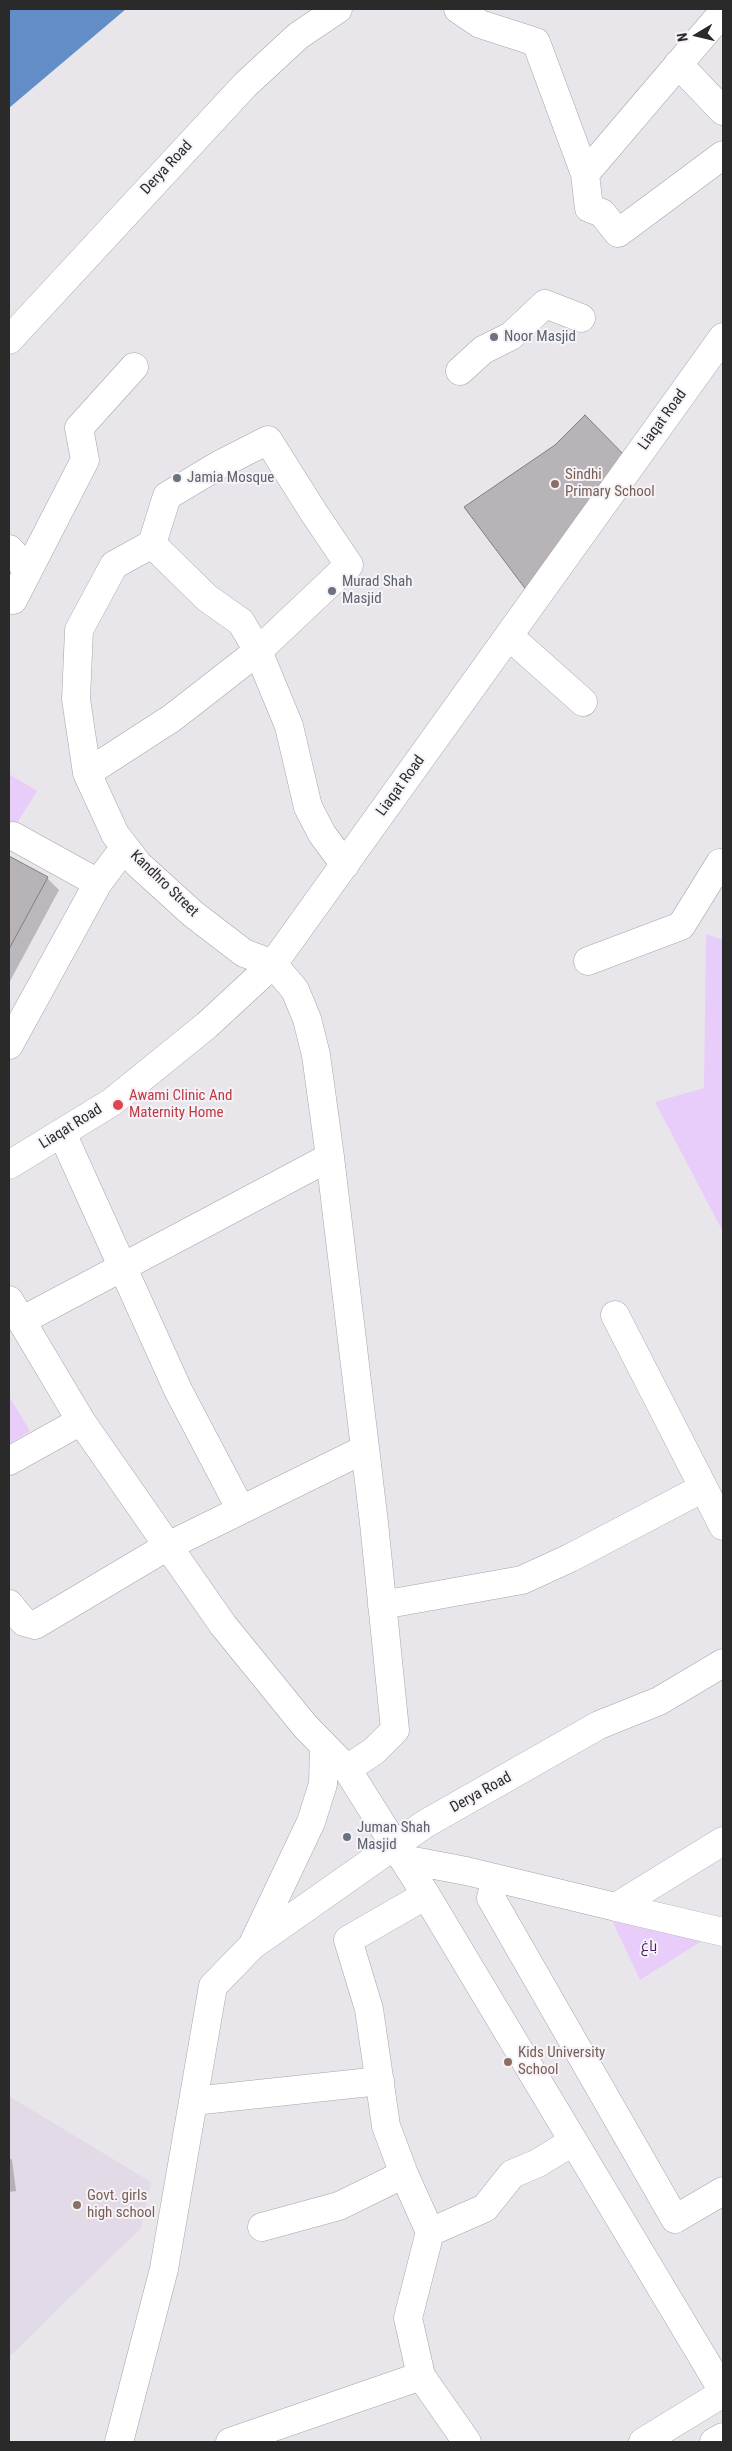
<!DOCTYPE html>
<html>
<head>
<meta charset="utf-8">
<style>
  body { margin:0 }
  #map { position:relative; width:732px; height:2451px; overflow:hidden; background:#e9e6eb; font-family:"Roboto Condensed",sans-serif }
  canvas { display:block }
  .frame { position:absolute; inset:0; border:10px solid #2b2a2b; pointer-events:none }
  .north { position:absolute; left:672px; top:10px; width:50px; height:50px; -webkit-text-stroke:4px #f6f3f8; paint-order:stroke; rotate:261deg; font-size:14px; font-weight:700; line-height:20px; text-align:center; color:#2b2a2b }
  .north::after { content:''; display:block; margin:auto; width:18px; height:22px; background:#2b2a2b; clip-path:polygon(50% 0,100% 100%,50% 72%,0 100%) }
</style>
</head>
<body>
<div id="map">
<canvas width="732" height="2451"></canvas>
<div class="frame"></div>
<div class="north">N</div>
</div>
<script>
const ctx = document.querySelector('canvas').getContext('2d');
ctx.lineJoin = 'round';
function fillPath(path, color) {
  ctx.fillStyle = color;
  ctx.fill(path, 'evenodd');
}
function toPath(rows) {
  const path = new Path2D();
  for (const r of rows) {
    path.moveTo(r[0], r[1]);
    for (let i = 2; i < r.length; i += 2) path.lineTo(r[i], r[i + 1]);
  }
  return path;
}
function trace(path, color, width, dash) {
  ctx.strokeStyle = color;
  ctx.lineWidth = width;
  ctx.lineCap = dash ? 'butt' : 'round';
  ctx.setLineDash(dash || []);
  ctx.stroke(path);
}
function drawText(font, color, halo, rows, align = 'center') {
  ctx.font = font + ' "Roboto Condensed",Cairo,sans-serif';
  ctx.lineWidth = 4;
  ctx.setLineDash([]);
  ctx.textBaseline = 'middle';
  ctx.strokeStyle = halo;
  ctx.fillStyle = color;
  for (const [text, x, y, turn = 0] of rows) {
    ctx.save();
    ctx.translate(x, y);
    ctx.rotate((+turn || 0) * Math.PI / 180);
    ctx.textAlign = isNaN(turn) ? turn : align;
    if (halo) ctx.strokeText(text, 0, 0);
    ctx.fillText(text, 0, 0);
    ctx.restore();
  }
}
fillPath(toPath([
  [9,2096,151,2182,141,2228,9,2357]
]), '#e2dbe7');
fillPath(toPath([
  [9,774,37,791,9,836],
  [706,934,723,940,723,1232,655,1102,704,1088],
  [9,1396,30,1431,9,1444],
  [610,1916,708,1937,640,1980]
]), '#e8ccf9');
fillPath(toPath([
  [9,9,126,9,9,108]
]), '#628dc7');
fillPath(toPath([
  [9,857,47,878,59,890,9,983],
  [9,2157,12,2160,16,2191,9,2192]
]), '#0003');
const building = toPath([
  [585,415,630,461,527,591,464,507,555,445,585,415],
  [9,856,48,877,9,949,9,856]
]);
fillPath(building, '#b8b3b6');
trace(building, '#817d80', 1);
const minor = toPath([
  [458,9,480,24,536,42,585,174,589,208,602,213,618,233,723,155],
  [678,64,723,111],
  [585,174,723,12],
  [9,340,245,85,298,36,338,9],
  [460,371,483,350,511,336,545,304,581,318],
  [152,544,207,598,241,622,258,651,289,726,308,807,322,834,345,865],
  [9,549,28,570],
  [13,600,85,460,79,428,134,367],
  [509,636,583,702],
  [87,773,172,718,258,651,349,565,314,513,268,440,219,465,167,496,152,544,114,565,79,630,76,699,87,773,115,834,138,864,193,914,244,953,273,964,295,990,307,1019,316,1055,330,1157,374,1523,395,1730,374,1751,347,1769],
  [13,836,98,883],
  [588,961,681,926,720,863],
  [9,1045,98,883,125,847],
  [62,1133,178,1390,241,1510],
  [9,1165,112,1102,207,1025,273,964,723,337],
  [9,1300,81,1421,223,1625,305,1726,347,1769,426,1895,723,2391],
  [615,1315,723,1526],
  [21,1321,330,1157],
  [9,1461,81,1421],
  [9,1604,24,1622,35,1625,168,1546,365,1449],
  [382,1605,522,1580,570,1558,703,1488],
  [403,1859,466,1871,616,1907,723,1841],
  [496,1878,491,1898,675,2219,723,2191],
  [426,1895,348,1940,369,2009,386,2126,404,2174,430,2232],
  [616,1907,723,1932],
  [253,1945,425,1824,599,1725,659,1701,723,1663],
  [193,2101,380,2081],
  [262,2227,339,2206,404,2174],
  [119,2442,164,2269,213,1986,252,1946,311,1822,323,1784,324,1746],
  [230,2442,421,2376],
  [467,2442,421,2376,408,2318,430,2232,485,2208,512,2174,538,2163,572,2142],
  [643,2442,723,2393],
  [714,2442,723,2437]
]);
trace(minor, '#a6a4a8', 29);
trace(minor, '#fff', 28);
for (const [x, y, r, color] of [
  [494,337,5,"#6b7280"],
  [177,478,5,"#6b7280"],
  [555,484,5,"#8d6e63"],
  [332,591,5,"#6b7280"],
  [118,1105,6,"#e0444e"],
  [347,1837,5,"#6b7280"],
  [508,2062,5,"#8d6e63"],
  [77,2205,5,"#8d6e63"]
]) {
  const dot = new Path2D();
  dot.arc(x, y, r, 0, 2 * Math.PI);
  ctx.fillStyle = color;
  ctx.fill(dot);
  trace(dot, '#f6f3f8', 2);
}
drawText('15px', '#2b2a2b', '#f6f3f8', [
  ["Derya Road",167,168,-47],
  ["Liaqat Road",663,420,-54],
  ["Liaqat Road",401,786,-54],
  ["Kandhro Street",164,884,44],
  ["Liaqat Road",71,1127,-32],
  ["Derya Road",481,1793,-29]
]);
drawText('15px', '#5b616d', '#f6f3f8', [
  ["Noor Masjid",504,337],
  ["Jamia Mosque",187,478],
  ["Murad Shah",342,582],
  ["Masjid",342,599],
  ["Juman Shah",357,1828],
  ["Masjid",357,1845]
], 'left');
drawText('15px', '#785e54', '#f6f3f8', [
  ["Sindhi",565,475],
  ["Primary School",565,492],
  ["Kids University",518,2053],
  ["School",518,2070],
  ["Govt. girls",87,2196],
  ["high school",87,2213]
], 'left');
drawText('15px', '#be3a42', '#f6f3f8', [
  ["Awami Clinic And",129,1096],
  ["Maternity Home",129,1113]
], 'left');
drawText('15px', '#4e1b67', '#f6f3f8', [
  ["باغ",649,1947]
]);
</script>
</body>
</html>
